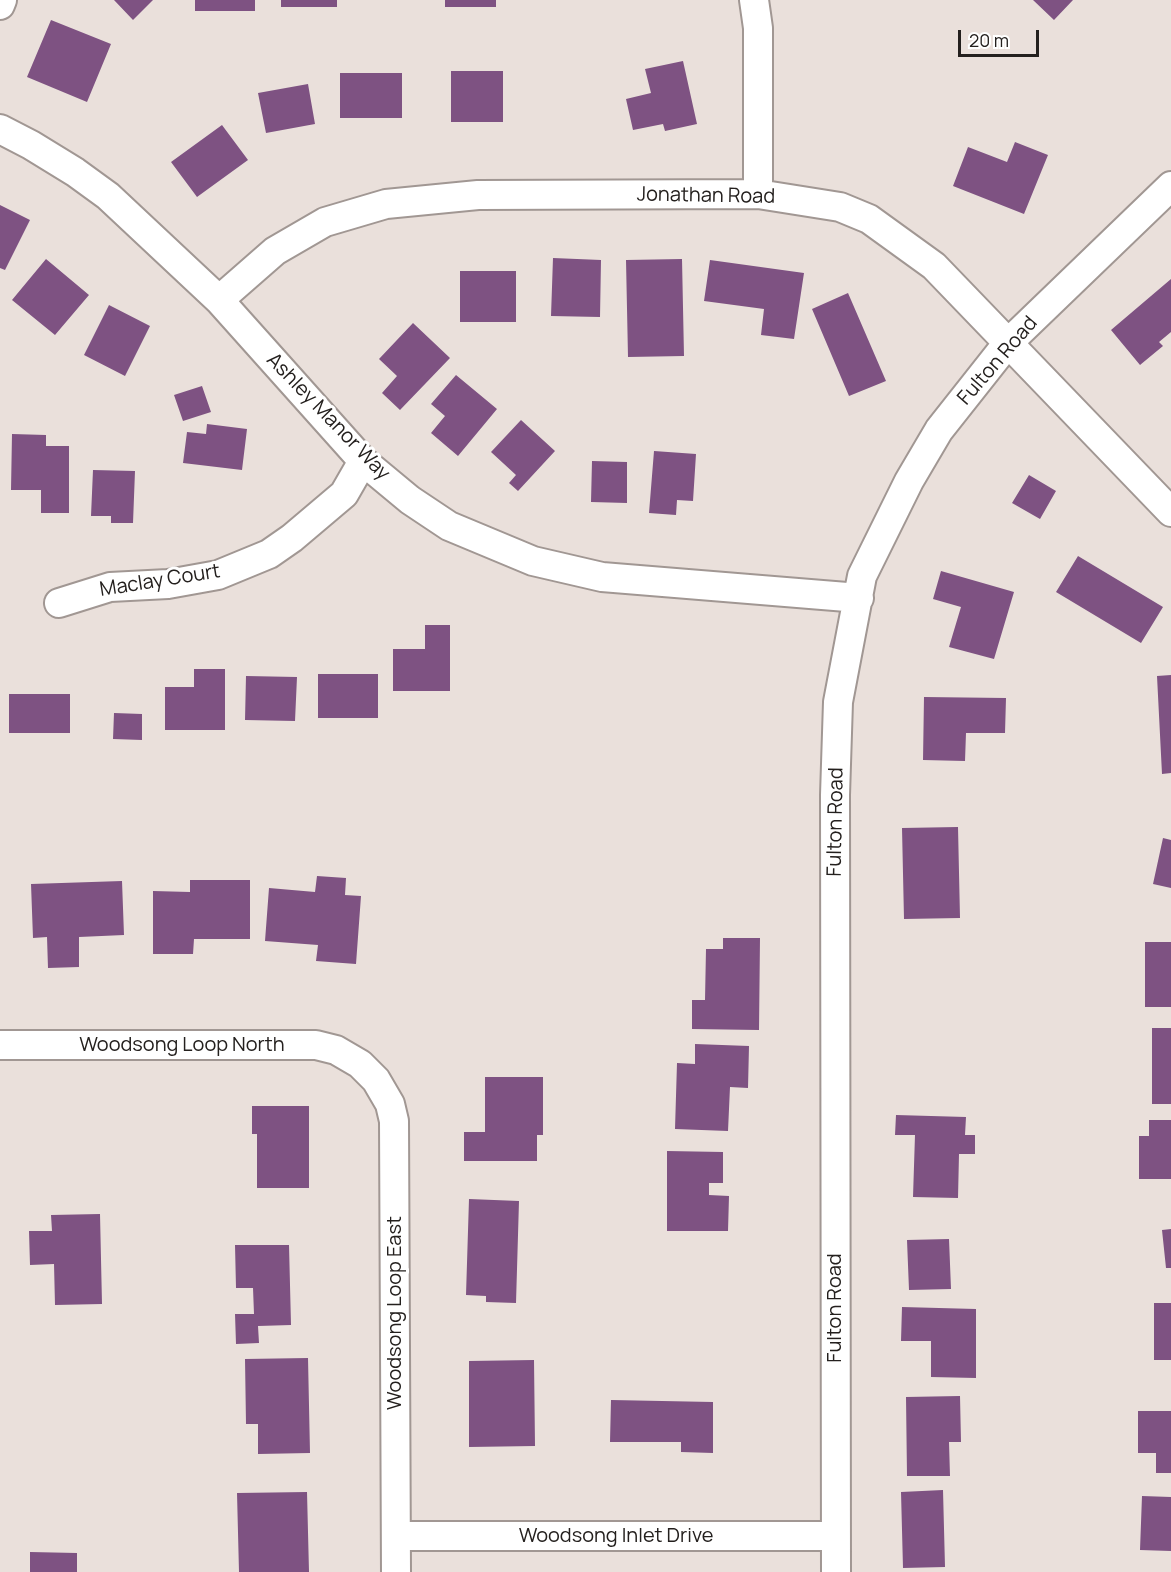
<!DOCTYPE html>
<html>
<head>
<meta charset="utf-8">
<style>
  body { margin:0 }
  #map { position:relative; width:1171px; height:1572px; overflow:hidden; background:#eae0db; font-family:Manrope,sans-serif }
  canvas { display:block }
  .scale { position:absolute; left:958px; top:30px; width:81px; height:27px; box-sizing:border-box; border:3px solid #24201e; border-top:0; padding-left:8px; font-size:18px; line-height:21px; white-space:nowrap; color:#24201e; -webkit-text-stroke:4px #fff; paint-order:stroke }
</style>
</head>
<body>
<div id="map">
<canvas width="1171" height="1572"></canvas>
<div class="scale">20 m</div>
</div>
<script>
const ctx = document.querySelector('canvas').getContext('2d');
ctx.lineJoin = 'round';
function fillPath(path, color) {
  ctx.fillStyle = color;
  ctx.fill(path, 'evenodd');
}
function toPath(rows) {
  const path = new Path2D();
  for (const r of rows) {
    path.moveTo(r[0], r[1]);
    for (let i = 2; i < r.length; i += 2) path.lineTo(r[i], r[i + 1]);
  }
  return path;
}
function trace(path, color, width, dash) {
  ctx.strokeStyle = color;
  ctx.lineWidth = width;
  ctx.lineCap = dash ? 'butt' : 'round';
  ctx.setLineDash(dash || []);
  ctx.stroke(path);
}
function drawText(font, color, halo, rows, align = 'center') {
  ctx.font = font + ' Manrope,sans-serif';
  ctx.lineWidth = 6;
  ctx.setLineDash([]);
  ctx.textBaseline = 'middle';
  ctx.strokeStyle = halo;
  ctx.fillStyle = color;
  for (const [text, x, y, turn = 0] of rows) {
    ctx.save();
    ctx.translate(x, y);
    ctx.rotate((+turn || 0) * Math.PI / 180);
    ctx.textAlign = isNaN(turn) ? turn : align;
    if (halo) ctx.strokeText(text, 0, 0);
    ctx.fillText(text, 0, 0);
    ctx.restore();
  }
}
fillPath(toPath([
  [114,0,153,0,133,20],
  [195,0,255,0,255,11,195,11],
  [281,0,337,0,337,7,281,7],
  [445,0,496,0,496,7,445,7],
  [1033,0,1073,0,1054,20],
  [51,20,111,44,87,102,27,77],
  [683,61,697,124,665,131,663,124,633,130,626,99,651,93,645,69],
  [451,71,503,71,503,122,451,122],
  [340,73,402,73,402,118,340,118],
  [308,84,315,124,266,133,258,93],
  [222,125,248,160,197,197,171,162],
  [1015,142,1048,155,1024,214,953,186,968,147,1007,162],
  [0,205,30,220,5,270,0,268],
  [553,258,601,260,600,317,551,316],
  [46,259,89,295,55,335,12,300],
  [682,259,684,356,628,357,626,260],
  [710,260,804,273,794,339,761,335,764,309,704,301],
  [460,271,516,271,516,322,460,322],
  [1171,279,1171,332,1159,342,1163,346,1140,365,1111,330],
  [848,293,886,381,849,396,812,309],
  [109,305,150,326,125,376,84,355],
  [413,323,450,358,400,410,382,393,397,376,379,359],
  [456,375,497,409,458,456,431,433,445,416,431,404],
  [202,386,211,412,183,421,174,395],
  [521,420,555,451,518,491,509,483,516,475,491,452],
  [207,424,247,429,242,470,183,463,187,432,206,434],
  [12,434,46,435,46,446,69,446,69,513,41,513,41,490,11,490],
  [654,451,696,454,693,501,677,500,676,515,649,513],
  [592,461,627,462,627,503,591,502],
  [93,470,135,471,133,523,111,523,111,516,91,516],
  [1029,475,1056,491,1040,519,1012,503],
  [1078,556,1163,607,1141,643,1056,592],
  [941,571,1014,592,994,659,949,647,961,607,933,599],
  [425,625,450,625,450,691,393,691,393,649,425,649],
  [194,669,225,669,225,730,165,730,165,687,194,687],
  [318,674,378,674,378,718,318,718],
  [1171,675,1171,773,1162,774,1157,676],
  [246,676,297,677,295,721,245,720],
  [9,694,70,694,70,733,9,733],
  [924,697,1006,698,1005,733,966,733,965,761,923,760],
  [114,713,142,714,142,740,113,739],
  [958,827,960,918,904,919,902,828],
  [1163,838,1171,840,1171,888,1153,884],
  [317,876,346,878,345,895,361,896,356,964,316,961,318,945,265,941,269,888,315,892],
  [190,880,250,880,250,939,194,939,193,954,153,954,153,891,190,892],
  [122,881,124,935,79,937,79,967,48,968,47,937,33,938,31,884],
  [723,938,760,938,759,1030,692,1029,692,1000,705,1000,706,949,723,949],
  [1145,942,1171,942,1171,1007,1145,1007],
  [1152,1028,1171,1028,1171,1104,1152,1104],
  [695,1044,749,1046,748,1088,730,1087,728,1131,675,1129,677,1063,695,1064],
  [485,1077,543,1077,543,1135,537,1135,537,1161,464,1161,464,1132,485,1132],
  [252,1106,309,1106,309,1188,257,1188,257,1134,252,1134],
  [896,1115,966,1117,965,1135,975,1135,975,1154,959,1154,958,1198,913,1197,915,1135,895,1135],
  [1149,1120,1171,1120,1171,1179,1139,1179,1139,1136,1149,1136],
  [667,1151,723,1152,723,1183,709,1183,709,1195,729,1196,728,1231,667,1231],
  [469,1199,519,1201,516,1303,486,1302,486,1296,466,1295],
  [100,1214,102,1304,55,1305,54,1264,30,1265,29,1231,52,1231,51,1215],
  [1171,1229,1171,1268,1166,1268,1162,1230],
  [949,1239,951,1289,909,1290,907,1240],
  [235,1245,289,1245,291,1325,258,1326,259,1343,236,1344,235,1314,254,1314,253,1288,236,1288],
  [1154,1303,1171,1303,1171,1360,1154,1360],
  [902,1307,976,1309,976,1378,931,1377,931,1341,901,1341],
  [308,1358,310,1453,258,1454,258,1424,246,1424,245,1359],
  [534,1360,535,1446,469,1447,469,1361],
  [960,1396,961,1442,949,1442,950,1476,907,1476,906,1397],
  [611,1400,713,1402,713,1453,681,1452,681,1442,610,1442],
  [1138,1411,1171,1411,1171,1473,1156,1473,1156,1453,1138,1453],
  [943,1490,945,1567,903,1568,901,1492],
  [307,1492,309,1572,239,1572,237,1493],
  [1142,1496,1171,1497,1171,1551,1140,1550],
  [30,1552,77,1553,77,1572,30,1572]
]), '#7e5282');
const minor = toPath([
  [754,0,758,28,758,194],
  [0,5,2,0],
  [0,129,31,145,75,172,108,196,219,300,363,461,410,500,449,526,533,561,602,577,859,598],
  [219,300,275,251,325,222,386,204,478,195,758,194,840,207,869,219,934,266,1171,512],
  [59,603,110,587,168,584,218,575,269,554,292,538,344,494,363,461],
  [0,1045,316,1045,336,1050,360,1064,376,1080,390,1104,394,1121,396,1572],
  [396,1536,836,1536],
  [836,1572,835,795,838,702,862,576,909,481,939,430,1007,344,1171,186]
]);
trace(minor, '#a19793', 32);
trace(minor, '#fff', 28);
drawText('20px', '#24201e', '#fff', [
  ["Jonathan Road",706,196,1],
  ["Fulton Road",998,361,-49],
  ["Ashley Manor Way",328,417,46],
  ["Maclay Court",160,581,-9],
  ["Fulton Road",836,822,-89],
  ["Woodsong Loop North",182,1045],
  ["Fulton Road",835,1308,-90],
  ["Woodsong Loop East",395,1313,-90],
  ["Woodsong Inlet Drive",616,1536]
]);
</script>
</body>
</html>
